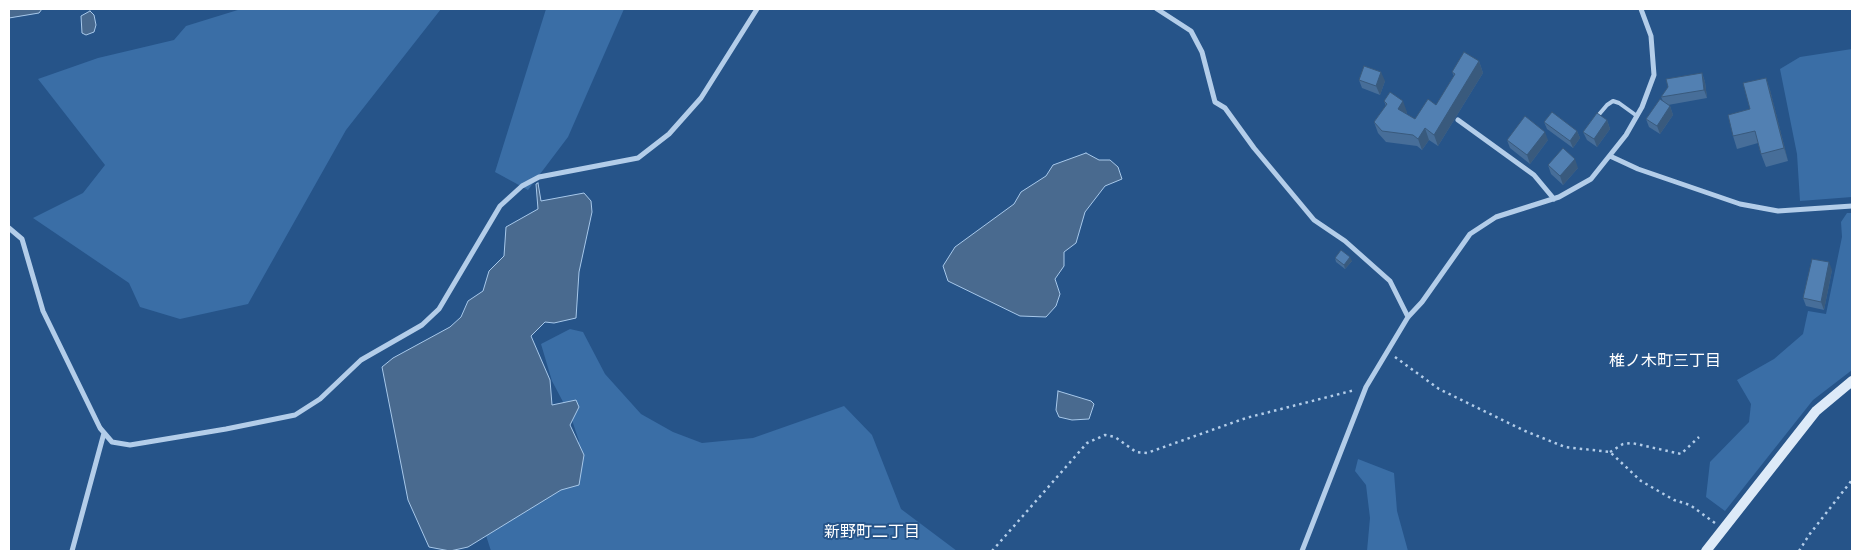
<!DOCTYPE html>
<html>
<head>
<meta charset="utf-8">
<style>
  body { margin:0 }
  #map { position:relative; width:1861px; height:560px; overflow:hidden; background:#265489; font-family:Manrope,sans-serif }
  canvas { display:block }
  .frame { position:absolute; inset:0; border:10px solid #fff; pointer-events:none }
</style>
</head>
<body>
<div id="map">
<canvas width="1861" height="560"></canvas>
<div class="frame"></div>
</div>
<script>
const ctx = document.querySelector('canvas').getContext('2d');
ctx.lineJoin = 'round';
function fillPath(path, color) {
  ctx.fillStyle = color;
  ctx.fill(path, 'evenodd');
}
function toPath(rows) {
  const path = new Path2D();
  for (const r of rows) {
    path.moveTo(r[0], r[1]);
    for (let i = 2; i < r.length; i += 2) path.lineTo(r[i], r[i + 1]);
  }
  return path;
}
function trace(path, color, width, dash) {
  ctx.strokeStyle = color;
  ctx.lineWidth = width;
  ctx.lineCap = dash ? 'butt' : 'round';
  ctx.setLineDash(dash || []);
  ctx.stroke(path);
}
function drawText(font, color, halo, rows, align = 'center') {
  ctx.font = font + ' Manrope,"Noto Sans JP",sans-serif';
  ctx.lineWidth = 4;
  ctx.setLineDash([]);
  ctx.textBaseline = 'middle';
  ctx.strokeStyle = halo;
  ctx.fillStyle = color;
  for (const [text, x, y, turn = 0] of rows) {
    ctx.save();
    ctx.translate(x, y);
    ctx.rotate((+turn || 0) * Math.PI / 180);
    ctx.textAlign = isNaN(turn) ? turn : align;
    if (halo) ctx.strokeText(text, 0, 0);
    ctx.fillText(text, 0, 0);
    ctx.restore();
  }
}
fillPath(toPath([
  [241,9,441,9,346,130,248,304,180,319,140,307,129,283,33,218,83,193,105,165,38,79,98,58,174,40,186,26],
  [546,9,624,9,568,137,528,190,495,172],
  [1852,49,1852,197,1800,201,1797,154,1780,69,1800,57],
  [1847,213,1852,213,1852,370,1813,400,1725,511,1706,497,1710,462,1749,422,1751,404,1737,380,1774,359,1803,334,1808,311,1826,314,1842,237,1841,222],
  [570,329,583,332,605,374,641,414,673,432,702,443,753,438,844,406,872,435,901,509,957,551,491,551,484,529,571,457,579,441,571,417,552,381,541,344],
  [1358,459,1394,473,1397,511,1408,551,1367,551,1370,518,1366,485,1355,471]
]), '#3a6ea6');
const water = toPath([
  [9,9,42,9,39,13,9,18,9,9],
  [90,11,94,15,96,25,94,32,86,35,82,33,81,16,90,11],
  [1086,153,1099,160,1110,160,1118,167,1122,179,1105,186,1085,212,1076,243,1064,252,1064,266,1055,279,1060,294,1056,306,1046,317,1020,316,948,281,943,266,955,247,1014,204,1021,192,1046,176,1053,165,1086,153],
  [538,183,541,201,584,193,591,201,592,212,579,272,576,318,554,323,545,322,531,336,550,380,552,405,576,400,579,407,570,425,584,455,579,485,561,490,468,547,450,551,429,547,408,500,382,367,393,358,450,327,461,317,468,301,483,291,489,271,504,256,506,227,538,209,536,184,538,183],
  [1058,391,1091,401,1094,404,1089,419,1072,420,1059,417,1056,410,1058,391]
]);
fillPath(water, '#496a8f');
trace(water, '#a7c8ea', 1);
trace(toPath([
  [1395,357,1439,389,1525,431,1565,447,1610,452,1641,481,1674,500,1690,505,1715,523],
  [1610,452,1623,444,1632,443,1681,454,1699,437],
  [992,551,1087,443,1105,435,1115,437,1136,452,1147,453,1246,418,1355,390],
  [1799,551,1809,535,1852,480]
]), '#b3cde9', 2.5, [2.5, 4]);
trace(toPath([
  [1596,118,1607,105,1613,101,1619,103,1637,116]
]), '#b3cde9', 4);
trace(toPath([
  [1157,9,1191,31,1202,52,1215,102,1225,108,1254,148,1314,220,1345,241,1390,281,1408,317],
  [1458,120,1534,175,1554,199],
  [1610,156,1638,169,1740,204,1778,211,1852,206],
  [9,228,22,239,43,311,100,428,112,442,130,445,226,429,295,415,320,399,361,360,422,325,439,309,500,206,522,186,539,177,638,158,669,134,701,98,757,9],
  [72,551,104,433],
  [1302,551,1366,387,1408,317,1422,302,1470,234,1496,217,1559,197,1591,179,1626,135,1642,107,1654,75,1651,36,1641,9]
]), '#b3cde9', 5);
trace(toPath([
  [1706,551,1816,411,1852,381]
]), '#ddeaf8', 10);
fillPath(toPath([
  [1479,61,1483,73,1438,146,1429,140,1422,150,1417,146,1386,142,1378,133,1374,122,1386,106,1384,101,1407,112,1406,114,1415,119,1436,105,1454,76,1452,72],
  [1702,73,1705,82,1707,98,1668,105,1670,106,1673,115,1660,134,1649,127,1646,119,1663,101,1661,97],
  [1766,78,1770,90,1788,161,1766,167,1761,154,1758,143,1737,149,1733,136,1750,109],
  [1359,80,1385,81,1380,95,1362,88],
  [1607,120,1610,129,1597,147,1587,140,1583,132],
  [1544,122,1577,131,1580,138,1573,148,1547,129],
  [1507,140,1548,140,1530,164,1510,148],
  [1548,165,1578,168,1563,185,1551,174],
  [1335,258,1352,261,1345,269,1336,262],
  [1832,270,1824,310,1806,306,1803,298]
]), '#476e99');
fillPath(toPath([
  [1479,61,1483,73,1438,146,1434,135],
  [1381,72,1385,81,1380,95,1376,86],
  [1702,73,1705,82,1707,98,1704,90],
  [1766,78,1770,90,1788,161,1784,148],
  [1403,101,1407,112,1402,120,1398,109],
  [1670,106,1673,115,1660,134,1657,126],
  [1607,120,1610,129,1597,147,1594,139],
  [1425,128,1429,140,1422,150,1418,139],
  [1577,131,1580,138,1573,148,1570,141],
  [1545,132,1548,140,1530,164,1527,155],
  [1575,159,1578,168,1563,185,1560,176],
  [1350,257,1352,261,1345,269,1344,265],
  [1829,262,1832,270,1824,310,1821,302]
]), '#395a7d');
const building = toPath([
  [1464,52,1479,61,1434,135,1425,128,1418,139,1413,135,1382,131,1374,122,1387,104,1384,101,1390,92,1403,101,1398,109,1415,119,1428,99,1436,105,1455,74,1452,72,1464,52],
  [1364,66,1381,72,1376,86,1359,80,1364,66],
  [1702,73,1704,90,1661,97,1668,87,1666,79,1702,73],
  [1766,78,1784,148,1761,154,1755,131,1733,136,1728,115,1750,109,1743,83,1766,78],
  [1660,99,1670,106,1657,126,1646,119,1660,99],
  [1552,112,1577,131,1570,141,1544,122,1552,112],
  [1597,113,1607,120,1594,139,1583,132,1597,113],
  [1525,116,1545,132,1527,155,1507,140,1525,116],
  [1563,148,1575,159,1560,176,1548,165,1563,148],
  [1341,250,1350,257,1344,265,1335,258,1341,250],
  [1812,259,1829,262,1821,302,1803,298,1812,259]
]);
fillPath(building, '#5280b2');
trace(building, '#395a7d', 1);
drawText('16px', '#fff', '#265489', [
  ["椎ノ木町三丁目",1665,362],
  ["新野町二丁目",872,533]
]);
</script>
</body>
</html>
